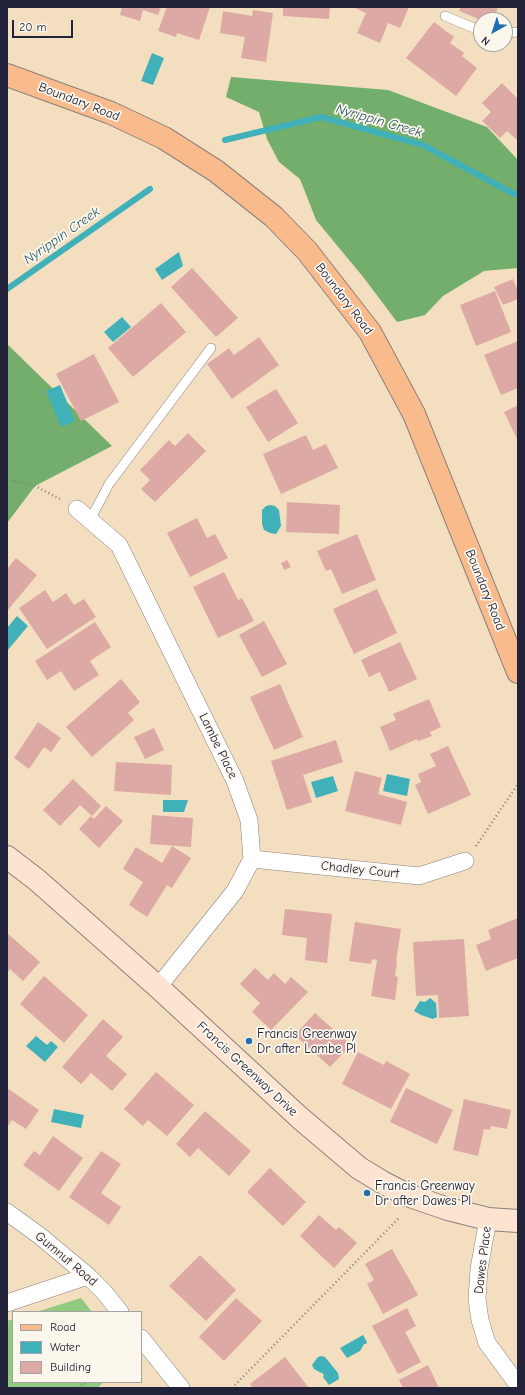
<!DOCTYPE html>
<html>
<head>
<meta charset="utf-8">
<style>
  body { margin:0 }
  #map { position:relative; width:525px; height:1395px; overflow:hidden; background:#f3dec0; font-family:"Comic Neue",sans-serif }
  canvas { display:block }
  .frame { position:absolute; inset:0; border:8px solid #22223b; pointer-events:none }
  .legend { position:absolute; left:12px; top:1311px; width:130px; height:72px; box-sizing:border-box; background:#fbf7ec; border:1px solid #a4a2a5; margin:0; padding:5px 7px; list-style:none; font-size:12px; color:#22223b }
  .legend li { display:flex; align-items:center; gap:8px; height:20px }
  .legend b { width:20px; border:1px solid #a4a2a5 }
  .north { position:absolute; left:473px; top:12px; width:40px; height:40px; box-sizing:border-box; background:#fbf7ec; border:1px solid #a4a2a5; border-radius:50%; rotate:219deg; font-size:11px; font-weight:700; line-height:16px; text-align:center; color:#22223b }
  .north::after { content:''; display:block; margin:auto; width:14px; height:18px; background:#1f6fb2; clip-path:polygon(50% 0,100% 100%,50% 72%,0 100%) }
  .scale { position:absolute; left:12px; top:20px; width:61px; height:18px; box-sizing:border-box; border:2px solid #22223b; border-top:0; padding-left:5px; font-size:12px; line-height:14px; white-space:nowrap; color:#22223b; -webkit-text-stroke:3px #fbf7ec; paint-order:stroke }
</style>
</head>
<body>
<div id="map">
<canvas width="525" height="1395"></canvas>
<div class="frame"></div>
<ul class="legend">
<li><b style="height:5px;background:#fabb8c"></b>Road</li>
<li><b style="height:11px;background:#40b0b9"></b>Water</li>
<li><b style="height:11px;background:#dda9a4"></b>Building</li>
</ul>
<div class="north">N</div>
<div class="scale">20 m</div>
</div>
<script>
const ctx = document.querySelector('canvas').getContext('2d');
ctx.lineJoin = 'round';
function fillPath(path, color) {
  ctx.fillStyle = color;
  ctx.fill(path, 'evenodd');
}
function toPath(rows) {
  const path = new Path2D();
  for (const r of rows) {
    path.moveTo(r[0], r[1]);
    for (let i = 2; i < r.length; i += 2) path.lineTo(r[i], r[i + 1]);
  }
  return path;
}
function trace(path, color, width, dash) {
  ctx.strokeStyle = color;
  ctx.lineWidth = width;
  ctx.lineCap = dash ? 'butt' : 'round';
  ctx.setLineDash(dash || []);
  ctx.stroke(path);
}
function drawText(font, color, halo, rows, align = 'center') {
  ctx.font = font + ' "Comic Neue",sans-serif';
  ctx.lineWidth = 3.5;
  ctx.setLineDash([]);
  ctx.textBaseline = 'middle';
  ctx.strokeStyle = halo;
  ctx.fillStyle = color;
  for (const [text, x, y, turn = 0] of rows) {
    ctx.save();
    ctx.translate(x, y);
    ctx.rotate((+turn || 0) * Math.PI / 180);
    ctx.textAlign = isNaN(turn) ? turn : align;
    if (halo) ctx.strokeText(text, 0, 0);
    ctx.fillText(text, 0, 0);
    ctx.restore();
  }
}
fillPath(toPath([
  [81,1298,92,1312,36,1312],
  [13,1319,13,1382,104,1382,97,1388,7,1388,7,1321]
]), '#8fca7e');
fillPath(toPath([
  [231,77,388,90,487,127,518,160,518,268,484,271,443,296,425,315,397,322,364,278,316,220,300,179,279,162,267,139,259,112,226,97],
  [7,344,112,446,35,486,7,523]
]), '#73ae6d');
fillPath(toPath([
  [152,53,164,58,153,85,141,81],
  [179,252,183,266,162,280,155,269],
  [122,317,131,327,113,342,104,332],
  [60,385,75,421,61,427,46,391],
  [270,505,275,506,279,510,281,526,276,534,270,533,264,530,262,524,262,510,266,506],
  [17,616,28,626,7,651,7,628],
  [387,774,410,779,407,796,383,791],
  [333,776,338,791,316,798,311,782],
  [163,800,188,800,184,812,163,812],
  [430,998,436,1003,437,1017,433,1019,421,1015,414,1011,420,1001,425,1002],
  [36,1036,47,1045,51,1041,58,1047,45,1062,26,1046],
  [54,1109,84,1115,81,1128,51,1122],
  [363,1335,367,1342,366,1344,364,1344,360,1351,347,1358,340,1348],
  [321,1356,325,1357,338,1373,339,1379,329,1385,323,1377,324,1375,321,1372,321,1373,314,1369,312,1365,318,1357]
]), '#40b0b9');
trace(toPath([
  [225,140,321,117,423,145,514,194,518,194],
  [7,289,150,189]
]), '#40b0b9', 6);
fillPath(toPath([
  [122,7,161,7,158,15,143,10,140,21,120,15],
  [167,7,210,7,199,40,177,33,176,37,158,31],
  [283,7,330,7,329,19,283,16],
  [353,7,409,7,400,28,388,23,380,43,357,33,366,13],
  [461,7,498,7,493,20,481,20,459,11],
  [253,10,273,13,266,62,241,58,245,37,220,33,223,11,252,16],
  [434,22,454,37,450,43,464,53,462,56,477,68,456,96,406,58],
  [502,83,518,99,518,141,507,131,500,138,482,121,491,112,482,103],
  [192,268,238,318,216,337,171,287],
  [513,279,518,291,518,299,503,305,494,287],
  [495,291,511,332,476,346,460,305],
  [161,303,186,332,133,377,108,348],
  [259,337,279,365,232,399,207,364,229,348,234,355],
  [518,341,518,388,501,395,484,355],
  [94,354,119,402,81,421,56,374],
  [276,389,298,423,268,442,246,407],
  [518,405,518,441,504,412],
  [188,433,206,451,155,502,141,489,150,480,140,470,169,440,175,446],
  [306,435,313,450,326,444,338,468,281,494,263,454],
  [287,502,340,505,339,534,286,532],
  [197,518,207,538,215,534,228,558,190,577,167,533],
  [357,534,376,580,342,594,331,569,326,571,317,551],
  [16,558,37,575,7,611,7,569],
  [287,560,291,567,284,570,281,563],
  [224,572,238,600,242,598,254,621,218,638,193,587],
  [377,589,397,633,354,654,333,609],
  [45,590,53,602,66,593,74,605,84,599,96,617,47,649,19,608],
  [264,621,287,664,262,677,239,635],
  [95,622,111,647,90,661,99,675,74,691,61,671,47,680,35,661],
  [400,642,417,679,389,692,380,672,369,677,361,660],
  [121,679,140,702,128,713,134,720,92,757,66,727],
  [280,684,303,737,274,750,250,697],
  [429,699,441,727,430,732,432,736,418,741,417,739,390,751,380,727,396,720,393,714],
  [38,722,61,738,51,752,44,747,29,769,14,758],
  [154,728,164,750,145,759,134,737],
  [336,740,343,762,303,775,312,802,287,810,271,761],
  [448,746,471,795,428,814,415,785,421,782,418,774,436,766,430,754],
  [116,762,172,765,171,795,114,791],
  [355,771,382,778,378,794,407,802,401,825,345,811],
  [73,779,101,806,92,816,80,805,60,826,43,810],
  [106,806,123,821,99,848,79,829,91,816,94,819],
  [152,815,193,818,191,847,150,844],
  [172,846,191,858,172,888,167,885,147,917,129,905,143,882,123,869,136,847,162,863],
  [285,909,332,914,327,963,305,960,307,938,282,935],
  [518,918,518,958,486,971,476,945,491,939,488,930],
  [355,922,401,929,396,961,397,961,395,976,398,977,395,1000,371,996,377,960,372,959,371,964,349,961],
  [7,933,40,962,23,981,10,969,7,973],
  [464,939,469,1016,439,1018,438,995,416,996,413,942],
  [255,968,268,980,274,973,285,984,291,977,308,992,271,1030,252,1012,260,1003,240,984],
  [44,976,88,1015,64,1043,20,1004],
  [315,1013,351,1045,330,1067,295,1035],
  [103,1019,123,1037,106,1056,127,1074,112,1091,91,1073,81,1084,62,1067],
  [358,1052,384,1065,386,1061,410,1074,391,1109,342,1084],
  [156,1072,194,1105,167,1136,148,1120,143,1126,124,1109],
  [7,1088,39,1110,26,1129,12,1120,7,1127],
  [406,1088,453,1110,437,1144,390,1122],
  [464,1099,511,1110,507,1129,491,1126,490,1130,484,1129,478,1156,453,1150],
  [205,1111,251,1151,229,1176,198,1148,190,1157,176,1144],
  [53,1136,83,1158,59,1191,23,1165,34,1151,40,1155],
  [101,1151,121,1164,101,1193,121,1207,109,1225,69,1197],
  [270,1168,306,1202,283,1226,247,1192],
  [319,1215,336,1230,339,1227,357,1243,334,1268,300,1236],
  [392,1249,418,1295,383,1314,367,1284,374,1280,365,1264],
  [200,1255,236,1290,206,1321,169,1286],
  [236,1298,262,1321,224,1361,199,1337],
  [407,1308,416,1326,405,1332,421,1362,398,1374,372,1326],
  [285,1357,309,1388,253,1388,250,1384],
  [428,1365,439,1388,403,1388,399,1380]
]), '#dda9a4');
const lane = toPath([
  [445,16,481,31],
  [505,33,518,32],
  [90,520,109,484,211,348]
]);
const street = toPath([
  [77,509,119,545,235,781,249,820,252,859,235,891,158,987],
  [252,859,419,876,465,861],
  [7,1212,40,1236,88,1276,104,1292,120,1312],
  [488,1219,479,1269,477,1299,480,1320,487,1343,518,1385],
  [7,1303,88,1276],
  [141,1338,181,1388]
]);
const secondary = toPath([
  [7,857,37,880,158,987,300,1118,359,1168,382,1182,407,1195,448,1209,488,1219,518,1221]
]);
const primary = toPath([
  [7,75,111,113,164,138,216,171,274,217,307,251,370,332,414,414,518,672]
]);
trace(lane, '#8a807e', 10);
trace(street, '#8a807e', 18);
trace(secondary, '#8a807e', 24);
trace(primary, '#8a807e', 24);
trace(toPath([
  [7,479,35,486,62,500],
  [476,846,518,784],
  [78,1388,86,1382],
  [232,1388,400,1217]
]), '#8a807e', 2.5, [1, 3]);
trace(lane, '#fff', 9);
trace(street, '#fff', 17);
trace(secondary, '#fde4d1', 22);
trace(primary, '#fabb8c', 22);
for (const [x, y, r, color] of [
  [249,1041,4,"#1f6fb2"],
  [367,1193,4,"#1f6fb2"]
]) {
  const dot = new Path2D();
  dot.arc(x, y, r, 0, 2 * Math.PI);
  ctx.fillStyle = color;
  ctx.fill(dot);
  trace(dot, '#fbf7ec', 1.5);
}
drawText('13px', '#22223b', '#fbf7ec', [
  ["Boundary Road",79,102,21],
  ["Boundary Road",344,299,53],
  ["Boundary Road",485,590,68],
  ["Lambe Place",218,746,64],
  ["Chadley Court",360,870,6],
  ["Francis Greenway Drive",247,1069,43],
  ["Gumnut Road",66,1259,40],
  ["Dawes Place",483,1260,-83]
]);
drawText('13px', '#22223b', '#fbf7ec', [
  ["Francis Greenway",257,1034],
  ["Dr after Lambe Pl",257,1049],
  ["Francis Greenway",375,1186],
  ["Dr after Dawes Pl",375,1201]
], 'left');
drawText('italic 14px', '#2e5b6d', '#fbf7ec', [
  ["Nyrippin Creek",379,121,16],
  ["Nyrippin Creek",62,236,-35]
]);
</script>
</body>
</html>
